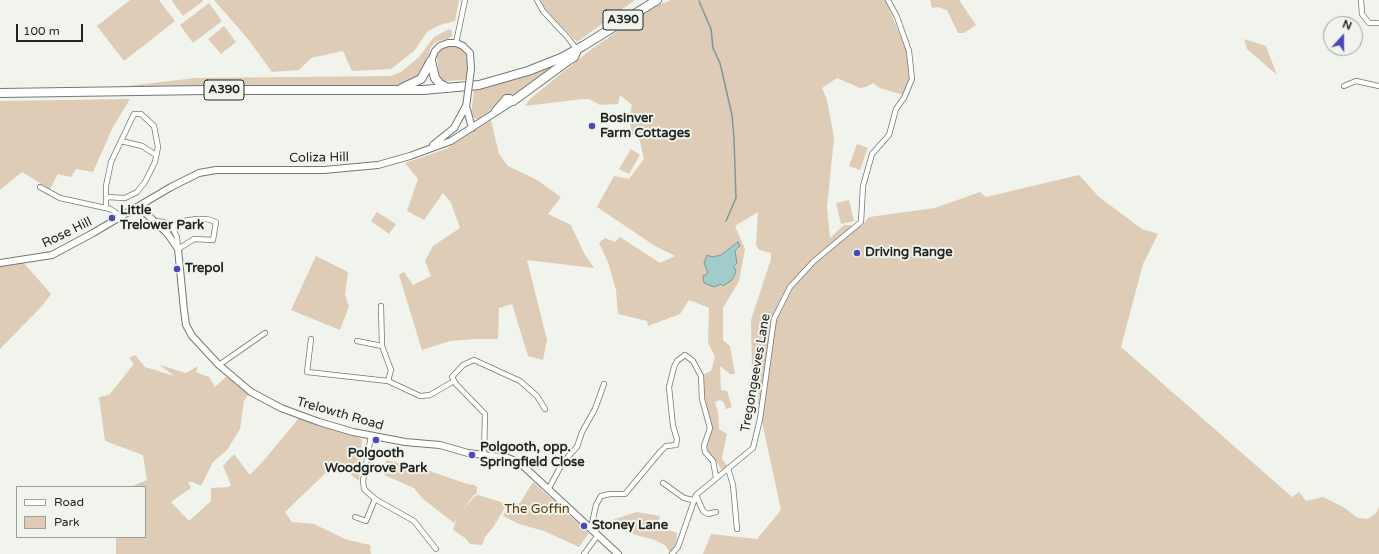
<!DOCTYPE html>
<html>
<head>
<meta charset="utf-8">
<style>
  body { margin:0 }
  #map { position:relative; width:1379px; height:554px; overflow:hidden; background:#f0f4ec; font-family:"Varela Round",sans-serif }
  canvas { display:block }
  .legend { position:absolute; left:16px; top:486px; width:130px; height:52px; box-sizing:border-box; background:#f0f4ec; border:1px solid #9ea19b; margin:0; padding:5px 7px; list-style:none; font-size:12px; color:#232522 }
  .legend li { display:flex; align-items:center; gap:8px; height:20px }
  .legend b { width:20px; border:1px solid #9ea19b }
  .north { position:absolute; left:1323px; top:16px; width:40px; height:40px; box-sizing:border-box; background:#f0f4ec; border:1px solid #9ea19b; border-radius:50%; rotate:21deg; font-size:11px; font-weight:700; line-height:16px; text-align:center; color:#232522 }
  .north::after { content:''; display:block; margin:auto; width:14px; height:18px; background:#4d47bd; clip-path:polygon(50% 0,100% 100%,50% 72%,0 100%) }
  .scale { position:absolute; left:16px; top:24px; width:67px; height:18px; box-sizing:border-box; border:2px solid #232522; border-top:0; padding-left:5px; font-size:12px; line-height:14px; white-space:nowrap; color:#232522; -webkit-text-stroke:3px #f0f4ec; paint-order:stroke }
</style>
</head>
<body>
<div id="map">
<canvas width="1379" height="554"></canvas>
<ul class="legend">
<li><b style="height:5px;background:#fff"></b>Road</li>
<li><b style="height:11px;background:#deccb6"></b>Park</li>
</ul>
<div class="north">N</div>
<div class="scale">100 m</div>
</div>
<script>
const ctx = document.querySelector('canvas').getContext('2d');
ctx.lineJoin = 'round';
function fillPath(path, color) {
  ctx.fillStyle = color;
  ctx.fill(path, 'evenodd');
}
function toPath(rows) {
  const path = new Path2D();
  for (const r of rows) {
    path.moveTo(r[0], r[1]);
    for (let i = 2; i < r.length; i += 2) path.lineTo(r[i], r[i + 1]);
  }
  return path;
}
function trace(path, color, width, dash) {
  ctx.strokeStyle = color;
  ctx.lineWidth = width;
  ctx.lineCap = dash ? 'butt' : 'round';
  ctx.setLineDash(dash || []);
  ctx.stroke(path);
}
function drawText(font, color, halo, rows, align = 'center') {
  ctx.font = font + ' "Varela Round",sans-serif';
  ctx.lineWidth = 4;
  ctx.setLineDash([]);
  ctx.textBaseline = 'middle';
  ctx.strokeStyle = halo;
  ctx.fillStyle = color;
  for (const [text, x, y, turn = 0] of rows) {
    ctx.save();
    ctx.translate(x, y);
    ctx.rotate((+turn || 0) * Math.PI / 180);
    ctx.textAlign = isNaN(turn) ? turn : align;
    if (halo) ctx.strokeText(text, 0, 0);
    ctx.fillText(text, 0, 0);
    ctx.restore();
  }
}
fillPath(toPath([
  [130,0,159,0,175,21,124,61,97,26],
  [173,0,202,0,203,1,183,16,172,1],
  [214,0,459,0,455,21,440,25,428,31,414,51,391,69,352,71,343,51,311,58,299,70,272,72,248,39],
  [541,0,635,0,577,42,546,10],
  [671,0,885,0,907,51,909,78,903,95,880,88,873,83,866,87,860,88,837,78,822,88,827,100,834,138,827,207,830,238,844,225,862,226,869,217,935,208,980,192,986,197,1079,175,1099,197,1142,229,1158,234,1143,264,1121,347,1292,497,1299,492,1306,501,1323,497,1343,507,1358,518,1368,519,1376,513,1379,507,1379,554,703,554,711,534,757,539,781,510,758,403,759,379,752,375,751,320,771,259,771,253,759,250,756,245,758,212,735,226,745,249,739,281,723,308,723,340,730,346,735,374,730,374,720,366,721,390,727,391,732,407,726,409,724,403,720,400,715,402,718,412,719,429,727,434,722,458,727,466,722,470,708,451,707,447,712,427,704,398,704,374,711,371,715,357,708,342,709,308,689,300,680,314,648,326,647,321,618,314,616,290,608,262,599,243,605,238,615,242,620,237,660,263,675,256,655,246,597,207,614,176,629,179,644,159,639,137,631,135,630,116,632,105,620,95,618,104,600,105,589,99,583,99,525,106,530,99,589,51,651,8],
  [738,242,739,249,735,251,737,259,733,276,714,287,708,270,712,257,721,255],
  [930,0,959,0,976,25,964,33,958,33,947,10,938,7,932,8],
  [209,3,222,21,193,43,180,25],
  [224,26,236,42,221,54,208,39],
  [449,29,452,31,452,36,448,39,437,41,430,48,428,61,422,74,406,85,127,86,196,78,391,76,401,72,419,57,434,37],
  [1244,39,1266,46,1277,75,1247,49],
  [449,46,457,46,464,50,470,57,470,65,466,66,468,70,466,80,444,81,439,76,437,56,441,49],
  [569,58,521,89,520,92,508,96,478,120,471,116,474,89,501,83],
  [130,99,113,127,93,172,76,169,71,177,58,174,50,189,22,172,0,190,0,101],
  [491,120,499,154,508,166,537,180,561,197,548,214,571,225,584,253,594,268,527,260,547,340,543,360,528,356,512,304,499,308,498,339,476,339,450,341,422,350,399,275,404,272,413,285,431,276,425,261,433,246,460,228,451,203,443,193,424,220,407,211,418,179,405,163,446,149],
  [857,144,868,148,860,170,849,166],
  [631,149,640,155,629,174,619,169],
  [849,200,854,221,841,224,836,203],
  [377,212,396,224,389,234,371,221],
  [316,256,348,272,345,295,349,306,340,330,291,310],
  [23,262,51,294,42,306,0,349,0,265],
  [135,355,145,367,174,376,160,365,186,373,198,366,196,372,209,377,215,387,228,375,249,393,244,401,240,429,227,450,213,462,201,486,193,482,188,482,191,488,171,502,189,521,211,501,211,488,229,487,231,485,223,466,234,454,250,475,265,459,299,418,362,439,359,481,336,463,285,512,292,522,314,524,345,539,370,545,371,554,116,554,116,537,145,537,145,487,130,487,147,480,143,455,105,441,99,397,109,395,134,364,129,358],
  [386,460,424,469,467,484,474,485,477,487,477,493,473,496,463,510,474,497,478,495,507,504,494,526,485,537,482,545,470,544,465,538,453,530,457,518,454,523,423,499,414,488,384,475],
  [533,482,589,533,579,547,544,531,519,524,503,516,509,506,520,503],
  [637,512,660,516,658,522,660,527,677,533,676,544,670,553,666,546,655,540,629,533,611,525,612,520]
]), '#deccb6');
const water = toPath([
  [738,242,740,246,735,251,737,263,734,266,736,272,732,280,723,286,721,284,714,287,704,283,703,276,708,273,704,263,707,255,712,257,721,255,738,242]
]);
fillPath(water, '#a0ccc9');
trace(water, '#7a9a97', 1);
trace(toPath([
  [699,1,711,29,713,48,720,63,732,115,734,138,736,198,726,221]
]), '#7a9a97', 1.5);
const street = toPath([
  [537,0,543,11,569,39,577,50],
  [1361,0,1362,14,1369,23,1379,23],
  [456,43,465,0],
  [1344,86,1356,81,1379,86],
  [121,141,142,146,156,155],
  [40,187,60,198,110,209,122,216],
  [106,197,125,198,137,192,145,182,155,162,158,147,154,126,141,114,134,114,111,162,106,186,106,208],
  [155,221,164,222,172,227,177,237,178,249,194,239,213,240,216,222,207,219,196,219,184,221,172,227],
  [381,306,382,346,391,370,388,381],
  [311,339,307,372,388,381,420,396,430,395,454,381],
  [357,341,382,346],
  [219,365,265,333],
  [371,436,363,481,364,489,375,499,414,521,436,549],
  [484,455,485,414,456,384,452,377,463,365,474,360,520,381,537,396,545,409],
  [728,468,733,485,737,529],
  [663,483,684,498,693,500],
  [549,488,563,462,577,447,582,432,595,409,604,384],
  [696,495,703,511,708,514,716,512],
  [355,517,366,521,375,499],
  [591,528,596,505,601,496,610,494,625,494,660,452,666,446,676,445,677,439,673,426,669,387,674,367,677,361,685,355,693,361,701,376,702,399,710,428,704,446,705,452,713,461,716,477],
  [584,554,598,535],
  [672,554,678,547,696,495,753,448,760,419,774,319,790,287,814,261,861,222,863,186,872,154,889,135,896,109,904,98,912,79,909,51,897,17,888,0]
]);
const secondary = toPath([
  [431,61,435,51,440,46,448,43,456,43,463,46,470,53,471,69],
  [466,106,472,128],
  [433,145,454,128,466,106,467,100],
  [139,207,167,233,178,249,184,310,186,325,192,336,219,365,251,392,281,408,319,422,353,432,405,442,440,445,468,453,508,458,520,463,618,554],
  [0,263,52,255,93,233,171,187,199,173,216,170,324,170,378,165,410,156,451,141,513,101,510,98,506,98,495,111]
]);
const highway = toPath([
  [431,61,435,78,440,84,448,88],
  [402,88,421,79,431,61],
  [0,93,206,90,423,90,479,85,528,71,561,58,583,46,657,0],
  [513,101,569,60,574,57,577,50]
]);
trace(street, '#747871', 6);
trace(secondary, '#747871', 8);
trace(highway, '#747871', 10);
trace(street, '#fff', 4.5);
trace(secondary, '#fff', 6);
trace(highway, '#fff', 8);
const secondaryBridge = toPath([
  [467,100,471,69]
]);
trace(secondaryBridge, '#747871', 8, []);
trace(secondaryBridge, '#fff', 6);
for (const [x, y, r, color] of [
  [592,126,4,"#4d47bd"],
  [112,218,4,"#4d47bd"],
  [857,253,4,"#4d47bd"],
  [177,269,4,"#4d47bd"],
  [376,440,4,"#4d47bd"],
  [472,455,4,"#4d47bd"],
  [584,526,4,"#4d47bd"]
]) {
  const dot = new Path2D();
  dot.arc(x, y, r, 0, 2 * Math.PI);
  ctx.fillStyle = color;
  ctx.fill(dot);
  trace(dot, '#f0f4ec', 1.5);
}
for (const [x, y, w] of [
  [623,20,40],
  [224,90,40]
]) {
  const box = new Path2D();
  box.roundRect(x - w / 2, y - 10, w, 20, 3);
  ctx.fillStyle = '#f0f4ec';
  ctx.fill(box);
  trace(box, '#232522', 1);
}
drawText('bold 12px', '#232522', null, [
  ["A390",623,20],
  ["A390",224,90]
]);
drawText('bold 13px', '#232522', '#f0f4ec', [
  ["Bosinver",600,119],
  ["Farm Cottages",600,134],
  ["Little",120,211],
  ["Trelower Park",120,226],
  ["Driving Range",865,253],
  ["Trepol",185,269],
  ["Polgooth, opp.",480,448],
  ["Springfield Close",480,463],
  ["Polgooth",376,454,"center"],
  ["Woodgrove Park",376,469,"center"],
  ["Stoney Lane",592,526]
], 'left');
drawText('13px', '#232522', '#f0f4ec', [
  ["Coliza Hill",319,158,-1],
  ["Rose Hill",67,233,-26],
  ["Tregongeeves Lane",756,373,-80],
  ["Trelowth Road",340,414,16]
]);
drawText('13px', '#593805', '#f0f4ec', [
  ["The Goffin",537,510]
]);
</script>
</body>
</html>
